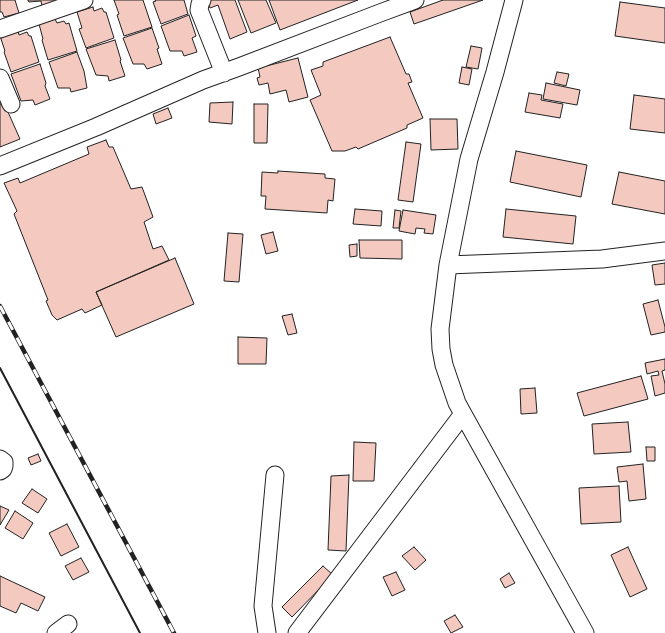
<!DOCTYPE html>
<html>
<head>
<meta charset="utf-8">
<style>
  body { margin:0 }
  canvas { display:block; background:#fff }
</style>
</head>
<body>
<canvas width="665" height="633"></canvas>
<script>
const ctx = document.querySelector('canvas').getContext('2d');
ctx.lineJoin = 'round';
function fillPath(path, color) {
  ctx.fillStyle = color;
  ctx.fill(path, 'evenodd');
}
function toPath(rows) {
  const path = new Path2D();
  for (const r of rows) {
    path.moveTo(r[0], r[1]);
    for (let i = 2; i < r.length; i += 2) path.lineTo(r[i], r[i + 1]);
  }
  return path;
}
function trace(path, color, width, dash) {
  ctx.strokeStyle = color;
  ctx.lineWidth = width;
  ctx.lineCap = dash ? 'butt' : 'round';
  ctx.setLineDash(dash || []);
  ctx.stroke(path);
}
const building = toPath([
  [0,0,15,0,19,13,4,17,2,12,0,12,0,0],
  [28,0,57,0,57,1,42,6,41,1,29,2,28,0],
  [114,0,143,0,152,27,124,36,117,15,119,14,114,0],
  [155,0,184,0,188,14,161,24,153,2,156,1,155,0],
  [209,0,235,0,247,32,230,39,218,5,210,8,207,1,209,0],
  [238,0,266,0,276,23,251,33,238,0],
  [269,0,358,0,280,30,269,0],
  [443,0,483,0,414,24,410,12,443,0],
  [620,2,665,8,665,43,615,36,620,2],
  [93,7,94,11,102,8,104,12,106,12,114,38,86,48,79,29,82,28,77,12,93,7],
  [189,15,196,36,192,38,197,52,184,56,182,51,170,51,161,26,189,15],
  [55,19,57,23,64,21,66,24,69,23,77,51,48,60,42,40,43,39,39,24,55,19],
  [152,28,159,48,157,49,162,64,147,69,144,64,133,64,123,38,152,28],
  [18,30,19,35,27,32,29,36,31,36,39,62,11,72,4,52,5,51,0,36,18,30],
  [390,37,406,74,409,74,412,82,408,83,423,118,407,125,407,128,358,149,356,147,345,151,332,151,310,100,321,95,311,70,323,66,323,62,390,37],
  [115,40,121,60,120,61,125,76,109,81,108,76,96,75,86,49,115,40],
  [471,46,482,48,478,69,466,67,471,46],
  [77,52,84,71,87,88,71,92,70,88,58,88,49,62,77,52],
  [298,58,308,97,289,102,286,90,270,94,268,83,259,85,257,78,260,77,258,68,298,58],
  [40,64,46,83,45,86,50,99,35,105,33,100,21,101,11,74,40,64],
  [462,67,472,69,469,85,459,83,462,67],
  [557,72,569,74,566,86,554,83,557,72],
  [546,83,580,90,577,105,543,99,546,83],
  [529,93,542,95,541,100,563,104,560,118,525,112,529,93],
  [634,95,665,99,665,133,630,129,634,95],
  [233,102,232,124,209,122,210,103,233,102],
  [4,103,20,139,0,147,0,104,4,103],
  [254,104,268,104,267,143,254,143,254,104],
  [168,108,172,118,156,124,153,114,168,108],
  [430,119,457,119,458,149,431,150,430,119],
  [106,140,109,147,113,147,131,189,142,187,153,217,144,222,153,249,162,246,169,260,96,292,102,305,85,313,82,309,57,320,52,315,46,301,48,300,14,214,17,211,4,183,18,178,20,183,89,154,87,147,106,140],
  [406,142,421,144,413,202,398,200,406,142],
  [516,151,587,165,581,197,510,182,516,151],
  [278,171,325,174,325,178,335,179,333,201,328,200,327,213,265,209,266,196,261,196,262,172,278,173,278,171],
  [619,172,665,181,665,214,612,204,619,172],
  [355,209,382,211,381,226,353,224,355,209],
  [506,209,576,216,573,244,503,237,506,209],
  [395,210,401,211,399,228,393,228,395,210],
  [403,210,436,215,433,234,424,233,425,229,416,228,415,234,399,231,403,210],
  [273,232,278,251,266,254,261,235,273,232],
  [228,233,243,234,239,282,224,281,228,233],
  [359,240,402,240,402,259,360,258,359,240],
  [357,244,357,256,350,257,349,245,357,244],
  [175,258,194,304,116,337,96,292,175,258],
  [665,263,665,284,655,285,652,265,665,263],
  [658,300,665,327,665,332,651,335,643,304,658,300],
  [292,314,297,333,288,335,282,316,292,314],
  [238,337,267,338,266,364,238,364,238,337],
  [665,359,665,370,662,371,665,384,665,393,655,396,651,376,659,375,658,371,647,374,645,363,665,359],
  [641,376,648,399,584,416,577,393,641,376],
  [535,388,537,413,521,414,520,389,535,388],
  [628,422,631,452,594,454,592,424,628,422],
  [354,442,376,443,374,481,353,481,354,442],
  [646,447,655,447,655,461,647,461,646,447],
  [38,454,41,461,31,465,28,458,38,454],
  [643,464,646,499,629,501,627,481,619,482,617,467,643,464],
  [349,475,346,551,328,550,331,476,349,475],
  [619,486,621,522,581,524,579,488,619,486],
  [32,489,47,499,38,513,22,503,32,489],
  [0,506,9,510,0,525,0,506],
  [15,511,33,523,23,539,5,528,15,511],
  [67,524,79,547,61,556,49,533,67,524],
  [414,547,426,560,415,570,402,556,414,547],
  [628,547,647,589,630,597,611,555,628,547],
  [81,558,89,572,73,580,65,566,81,558],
  [323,566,333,575,292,617,282,607,323,566],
  [396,572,405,590,392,596,383,577,396,572],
  [509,573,515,583,505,588,500,579,509,573],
  [0,576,45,597,38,611,21,603,16,613,0,606,0,576],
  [455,615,463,627,451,633,444,621,455,615]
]);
fillPath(building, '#f3c9c0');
trace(building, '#222', 1);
const minor = toPath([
  [202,0,200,4,199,10,224,73],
  [514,0,495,72,469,159,448,265,440,329,441,349,444,365,457,403,463,414,585,633],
  [0,29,84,0],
  [0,78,11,104],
  [0,166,96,127,203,80,239,67,380,13,415,0],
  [448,265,602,259,665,251],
  [0,459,4,462,4,466,3,469,0,471],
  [56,633,68,624],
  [267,633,263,606,275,475],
  [297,633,463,414]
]);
trace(minor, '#222', 19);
trace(minor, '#fff', 17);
const rail = toPath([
  [0,306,174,633]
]);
trace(rail, '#222', 4.5);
trace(rail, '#fff', 3, [9]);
trace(toPath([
  [0,368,140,633]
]), '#222', 2);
</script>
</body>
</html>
